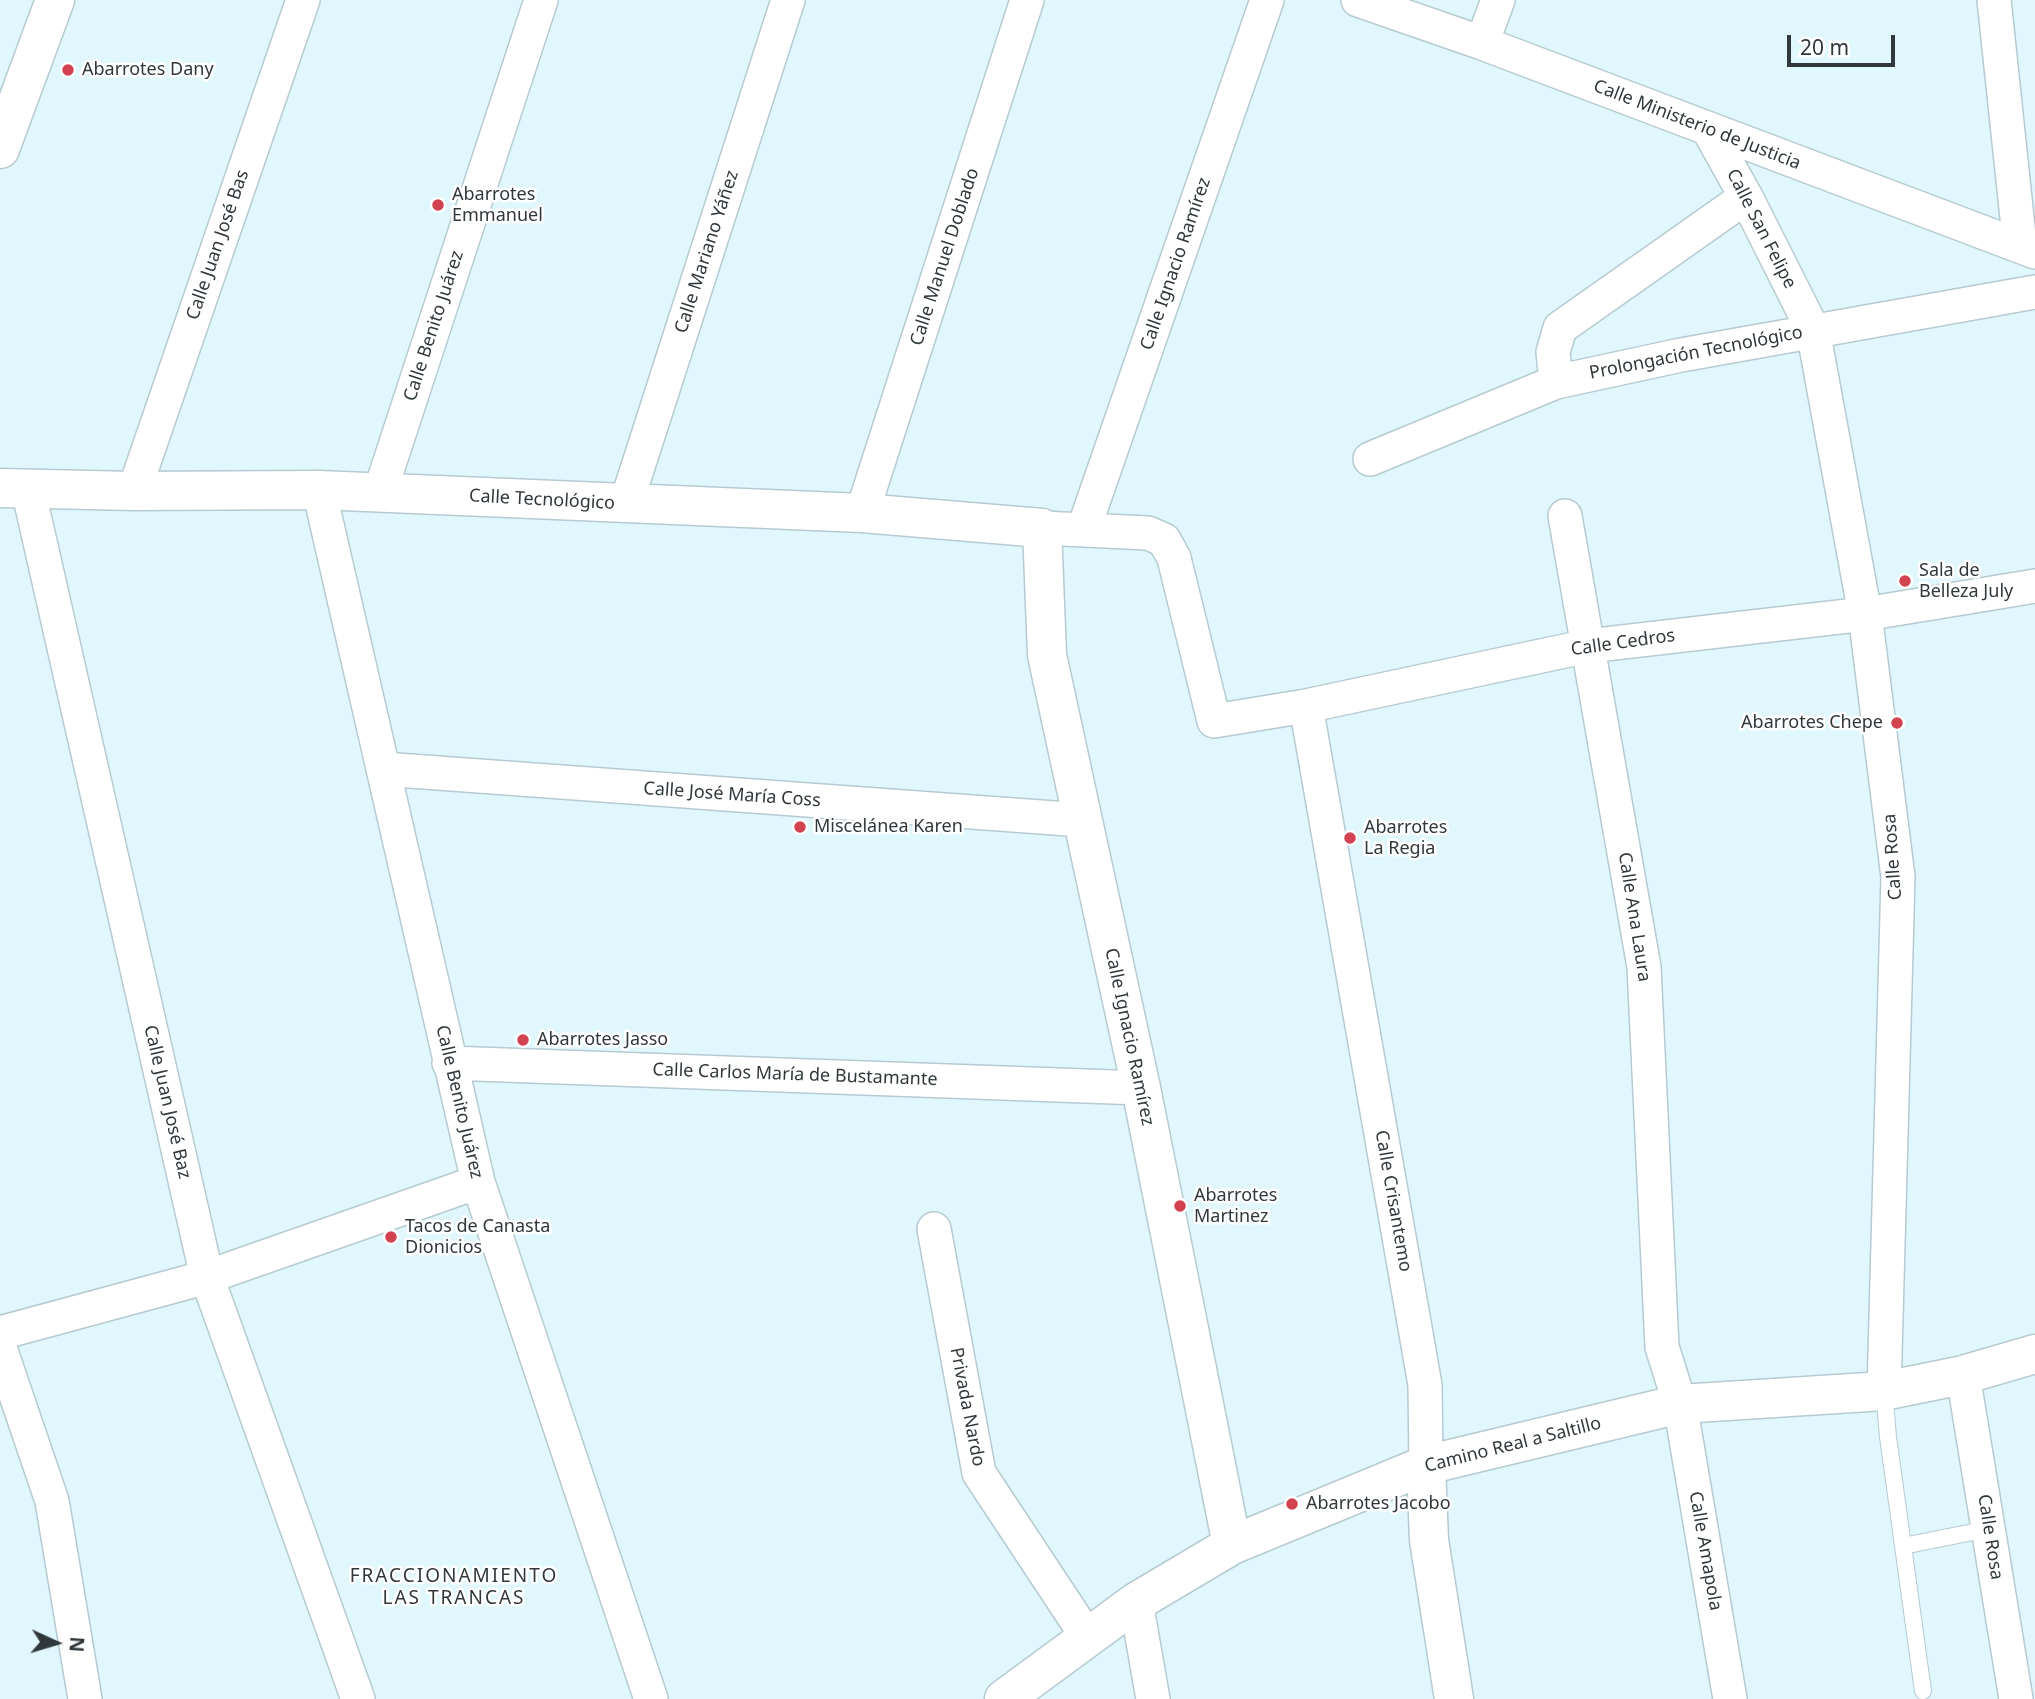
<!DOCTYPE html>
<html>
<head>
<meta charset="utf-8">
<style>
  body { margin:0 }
  #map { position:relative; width:2035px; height:1699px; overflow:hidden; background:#e1f7fe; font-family:"Noto Sans",sans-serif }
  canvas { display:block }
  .north { position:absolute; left:21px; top:1608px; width:70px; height:70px; -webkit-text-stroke:5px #fff; paint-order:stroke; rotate:94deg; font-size:19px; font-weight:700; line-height:28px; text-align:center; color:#30383b }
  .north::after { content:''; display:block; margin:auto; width:24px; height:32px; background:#30383b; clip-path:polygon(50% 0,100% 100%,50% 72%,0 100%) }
  .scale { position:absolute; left:1787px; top:35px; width:108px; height:32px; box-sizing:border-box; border:4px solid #30383b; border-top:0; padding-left:9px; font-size:21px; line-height:24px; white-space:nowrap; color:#30383b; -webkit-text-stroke:5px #fff; paint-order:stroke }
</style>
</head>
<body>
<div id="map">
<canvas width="2035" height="1699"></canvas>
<div class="north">N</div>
<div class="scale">20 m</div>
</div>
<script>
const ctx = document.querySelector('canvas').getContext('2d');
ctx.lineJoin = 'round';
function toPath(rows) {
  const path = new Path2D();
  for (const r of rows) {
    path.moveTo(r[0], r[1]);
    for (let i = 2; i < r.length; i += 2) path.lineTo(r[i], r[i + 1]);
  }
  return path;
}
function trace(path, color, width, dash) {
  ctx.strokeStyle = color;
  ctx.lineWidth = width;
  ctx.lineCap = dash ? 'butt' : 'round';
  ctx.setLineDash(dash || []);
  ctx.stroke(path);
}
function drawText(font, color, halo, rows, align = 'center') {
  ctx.font = font + ' "Noto Sans",sans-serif';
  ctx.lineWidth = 5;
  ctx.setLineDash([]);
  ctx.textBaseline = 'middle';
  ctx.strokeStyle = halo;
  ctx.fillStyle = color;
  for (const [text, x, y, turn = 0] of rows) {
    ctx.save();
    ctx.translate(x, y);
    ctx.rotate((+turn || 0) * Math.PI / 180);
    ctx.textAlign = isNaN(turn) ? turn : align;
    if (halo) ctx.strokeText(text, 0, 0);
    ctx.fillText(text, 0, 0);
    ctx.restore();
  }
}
const lane = toPath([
  [1884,1391,1888,1437,1923,1691],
  [1903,1546,1988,1529]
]);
const street = toPath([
  [1358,0,1482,43,2035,252],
  [1994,0,2020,246],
  [1482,43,1498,0],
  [1708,129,1746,197,1813,330,1865,614,1898,877,1884,1391],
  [1556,382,1553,352,1560,328,1746,197],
  [1370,459,1556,382,1681,355,2035,292],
  [28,489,207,1277,358,1699],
  [319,490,478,1182,651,1699],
  [134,491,303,0],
  [380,492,541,0],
  [626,504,788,0],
  [862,513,1027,0],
  [1565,516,1644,967,1662,1347,1680,1404,1730,1699],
  [1042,528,1148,533,1164,540,1174,558,1214,721,1306,706,1588,646,1865,614,2035,586],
  [1084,528,1267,0],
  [1306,706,1425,1385,1426,1465],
  [383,769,1082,820],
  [449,1063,1141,1088],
  [934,1229,979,1473,1088,1638],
  [0,1333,207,1277,478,1182],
  [0,1348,52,1501,85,1699],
  [1963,1375,2016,1699],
  [1136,1602,1153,1699]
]);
const secondary = toPath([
  [0,149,55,0],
  [0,488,134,491,319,490,862,513,1042,528,1047,655,1141,1088,1232,1545],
  [1426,1465,1429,1540,1454,1699],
  [1004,1699,1136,1602,1232,1545,1426,1465,1680,1404,1884,1391,1963,1375,2035,1354]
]);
trace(lane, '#b6cad1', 18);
trace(street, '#b6cad1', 36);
trace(secondary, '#b6cad1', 41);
trace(lane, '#fff', 16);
trace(street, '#fff', 33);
trace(secondary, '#fff', 38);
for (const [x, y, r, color] of [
  [68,70,7,"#d24250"],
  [438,205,7,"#d24250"],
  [1905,581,7,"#d24250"],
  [1897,723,7,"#d24250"],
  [800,827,7,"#d24250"],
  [1350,838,7,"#d24250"],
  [523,1040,7,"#d24250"],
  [1180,1206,7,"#d24250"],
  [391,1237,7,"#d24250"],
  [1292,1504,7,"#d24250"]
]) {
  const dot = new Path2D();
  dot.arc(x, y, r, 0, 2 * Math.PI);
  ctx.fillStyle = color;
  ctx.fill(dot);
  trace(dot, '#fff', 2.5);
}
drawText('18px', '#30383b', '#fff', [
  ["Abarrotes Dany",82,70],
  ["Abarrotes",452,195],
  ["Emmanuel",452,216],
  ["Sala de",1919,571],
  ["Belleza July",1919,592],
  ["Abarrotes Chepe",1883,723,"right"],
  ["Miscelánea Karen",814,827],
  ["Abarrotes",1364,828],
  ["La Regia",1364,849],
  ["Abarrotes Jasso",537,1040],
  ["Abarrotes",1194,1196],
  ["Martinez",1194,1217],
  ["Tacos de Canasta",405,1227],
  ["Dionicios",405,1248],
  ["Abarrotes Jacobo",1306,1504]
], 'left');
drawText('18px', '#30383b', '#fff', [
  ["Calle Ministerio de Justicia",1697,125,21],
  ["Calle San Felipe",1761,229,63],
  ["Calle Juan José Bas",218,245,-71],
  ["Calle Mariano Yáñez",707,252,-72],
  ["Calle Manuel Doblado",945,257,-72],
  ["Calle Ignacio Ramírez",1176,264,-71],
  ["Calle Benito Juárez",434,326,-72],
  ["Prolongación Tecnológico",1696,353,-11],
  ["Calle Tecnológico",542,500,3],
  ["Calle Cedros",1623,643,-8],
  ["Calle José María Coss",732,795,4],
  ["Calle Rosa",1893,857,-94],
  ["Calle Ana Laura",1634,917,81],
  ["Calle Ignacio Ramírez",1129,1037,78],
  ["Calle Carlos María de Bustamante",795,1075,2],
  ["Calle Juan José Baz",167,1102,77],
  ["Calle Benito Juárez",459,1102,77],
  ["Calle Crisantemo",1393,1201,80],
  ["Privada Nardo",967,1407,79],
  ["Camino Real a Saltillo",1513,1445,-14],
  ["Calle Rosa",1990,1537,81],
  ["Calle Amapola",1705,1551,80]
]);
ctx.letterSpacing = '2px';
drawText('19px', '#30383b', '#fff', [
  ["FRACCIONAMIENTO",454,1577],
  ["LAS TRANCAS",454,1599]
]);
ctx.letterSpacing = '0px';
</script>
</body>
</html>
